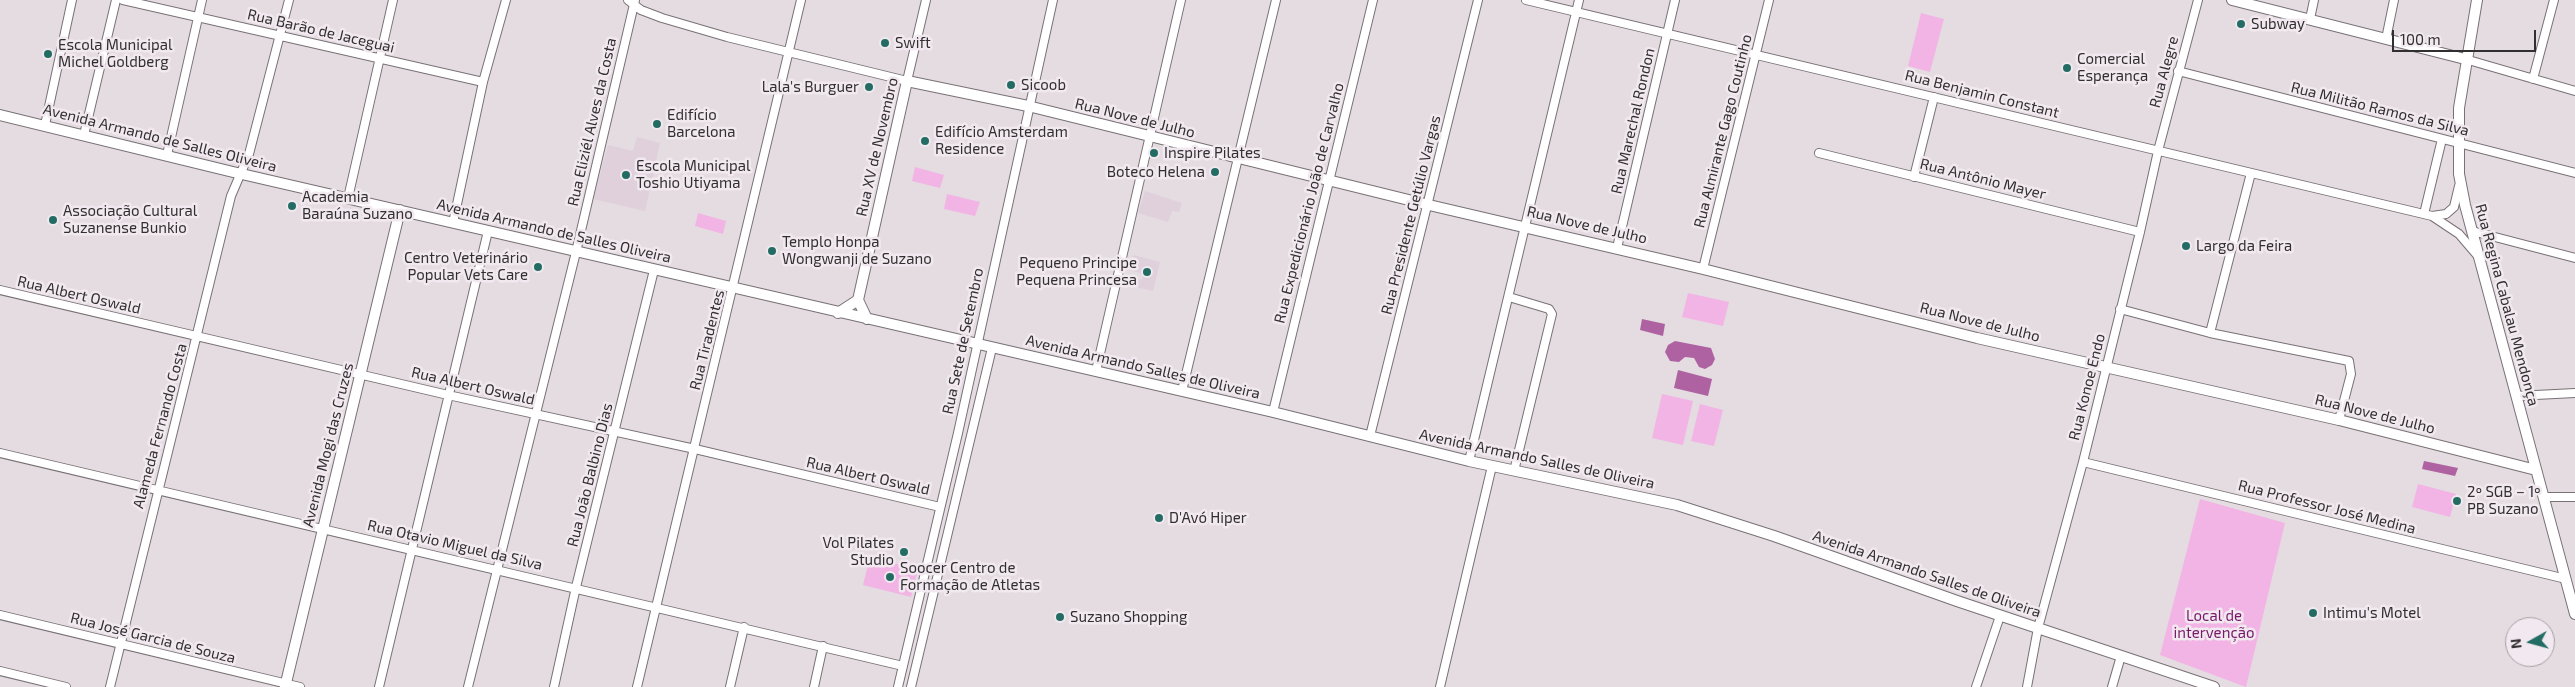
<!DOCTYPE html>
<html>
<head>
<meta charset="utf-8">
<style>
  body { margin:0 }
  #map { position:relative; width:2575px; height:687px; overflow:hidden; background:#e4dce1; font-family:"Exo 2",sans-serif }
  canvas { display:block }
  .north { position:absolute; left:2505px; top:617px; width:50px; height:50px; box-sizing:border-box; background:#f1e9ef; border:1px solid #a59fa3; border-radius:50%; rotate:263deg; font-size:14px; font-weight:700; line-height:20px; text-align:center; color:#322f31 }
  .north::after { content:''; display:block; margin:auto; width:18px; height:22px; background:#236c63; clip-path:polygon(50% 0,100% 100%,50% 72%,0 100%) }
  .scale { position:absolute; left:2392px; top:30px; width:144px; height:22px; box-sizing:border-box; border:2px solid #322f31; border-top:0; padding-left:6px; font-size:15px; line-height:18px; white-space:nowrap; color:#322f31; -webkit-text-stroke:4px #f1e9ef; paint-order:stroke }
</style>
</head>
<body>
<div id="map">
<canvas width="2575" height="687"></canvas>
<div class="north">N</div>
<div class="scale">100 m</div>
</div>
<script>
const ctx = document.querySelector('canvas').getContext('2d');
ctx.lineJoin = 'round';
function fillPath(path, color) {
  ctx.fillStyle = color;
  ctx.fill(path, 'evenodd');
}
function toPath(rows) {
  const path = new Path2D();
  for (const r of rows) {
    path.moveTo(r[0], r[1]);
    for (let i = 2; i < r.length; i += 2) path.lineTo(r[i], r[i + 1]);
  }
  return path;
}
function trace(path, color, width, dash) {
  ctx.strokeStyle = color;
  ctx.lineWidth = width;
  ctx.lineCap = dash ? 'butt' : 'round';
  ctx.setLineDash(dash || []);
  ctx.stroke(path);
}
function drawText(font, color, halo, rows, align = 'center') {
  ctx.font = font + ' "Exo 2",sans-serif';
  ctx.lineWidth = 5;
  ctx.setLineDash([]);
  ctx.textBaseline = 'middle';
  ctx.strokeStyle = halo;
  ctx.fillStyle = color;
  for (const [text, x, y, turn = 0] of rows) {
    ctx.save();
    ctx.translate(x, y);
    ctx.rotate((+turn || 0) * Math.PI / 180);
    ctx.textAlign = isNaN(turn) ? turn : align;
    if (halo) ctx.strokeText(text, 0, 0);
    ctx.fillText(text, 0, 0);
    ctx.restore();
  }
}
fillPath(toPath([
  [637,137,660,143,645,211,593,199,608,145,633,151],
  [1145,191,1182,203,1179,212,1172,211,1168,222,1138,213],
  [1133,255,1160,262,1153,291,1127,285,1129,277,1142,280,1144,274,1129,270]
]), '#dfd0db');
fillPath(toPath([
  [1921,13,1944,19,1930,72,1908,66],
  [915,167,944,175,940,188,912,181],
  [947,194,980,202,975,216,944,209],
  [698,213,726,221,723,234,695,226],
  [1688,293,1729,302,1723,326,1682,317],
  [1662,394,1693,401,1683,445,1652,438],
  [1700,404,1723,410,1714,446,1691,441],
  [2418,484,2456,494,2450,517,2412,507],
  [2200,499,2285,523,2246,687,2160,655],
  [870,557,918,569,911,597,863,585]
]), '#f2b4e4');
fillPath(toPath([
  [1642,319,1665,324,1663,336,1640,330],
  [1675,341,1711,348,1715,359,1712,365,1705,369,1699,367,1694,358,1685,357,1679,362,1670,361,1665,352,1668,345],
  [1678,370,1712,379,1708,396,1674,388],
  [2424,461,2458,468,2455,476,2422,469]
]), '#af62a1');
const street = toPath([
  [123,0,483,82],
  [628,0,641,10,662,18,727,37,907,81,926,0],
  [1526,0,2432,216,2446,214,2454,207,2459,186],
  [2310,19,2314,0],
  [2386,39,2394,0],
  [2465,59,2575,91],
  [2178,71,2575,173],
  [2533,79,2554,0],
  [45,125,72,0],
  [84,135,116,0],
  [1819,153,2140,232],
  [167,155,202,0],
  [1914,177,1934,97],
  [348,198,393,0],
  [2424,214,2442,139],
  [2432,216,2459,234,2477,255],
  [453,223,483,82,506,0],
  [2472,231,2575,258],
  [1617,248,1675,0],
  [1703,269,1769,0],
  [0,290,448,395,695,449,940,507],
  [1509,297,1549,309,1552,314,1514,471],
  [2120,309,2210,333,2349,361,2351,374,2339,420],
  [2210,333,2251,173],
  [1096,371,1181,0],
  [1182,391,1276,0],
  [2516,396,2575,393],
  [1273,412,1373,0],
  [1370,436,1478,0],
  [0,453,903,666],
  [1469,461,1579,0],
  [2083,462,2566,579],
  [2544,497,2575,497],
  [0,615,300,687],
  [0,671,66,687],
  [110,687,231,196,249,154,289,0],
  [379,687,488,231],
  [468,687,576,252,635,0],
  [554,687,576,587,654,270],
  [637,687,801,0],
  [730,687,744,627],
  [814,687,823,646],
  [898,687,958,433,1053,0],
  [911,687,992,348],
  [1440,687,1492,466],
  [1976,687,2000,616],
  [2027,687,2038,628,2083,462,2140,232,2158,151,2198,0],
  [2112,687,2121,656]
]);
const secondary = toPath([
  [2232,0,2465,59],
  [2477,0,2459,108,2459,174,2465,205,2575,614],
  [0,115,233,172,1273,412,1469,461,1677,505,1774,536,1957,601,2214,687],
  [838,313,858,300],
  [867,319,858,300,907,81,1028,106,1429,205,1703,269,1977,338,2339,420,2536,470],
  [285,687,400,210]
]);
trace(street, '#787176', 10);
trace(secondary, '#787176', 12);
trace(street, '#fff', 8);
trace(secondary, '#fff', 10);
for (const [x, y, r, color] of [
  [2241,24,5,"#236c63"],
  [885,43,5,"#236c63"],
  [48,54,5,"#236c63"],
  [2067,68,5,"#236c63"],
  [1011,85,5,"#236c63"],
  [869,87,5,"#236c63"],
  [657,124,5,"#236c63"],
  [925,141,5,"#236c63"],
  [1154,153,5,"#236c63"],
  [1215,172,5,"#236c63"],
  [626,175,5,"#236c63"],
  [292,206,5,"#236c63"],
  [53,220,5,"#236c63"],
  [2186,246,5,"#236c63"],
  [772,251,5,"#236c63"],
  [538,267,5,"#236c63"],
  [1147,272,5,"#236c63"],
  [2457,501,5,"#236c63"],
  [1159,518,5,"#236c63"],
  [904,552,5,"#236c63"],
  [890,577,5,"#236c63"],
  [2313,613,5,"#236c63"],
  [1060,617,5,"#236c63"]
]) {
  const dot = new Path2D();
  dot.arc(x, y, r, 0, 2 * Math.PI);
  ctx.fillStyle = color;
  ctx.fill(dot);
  trace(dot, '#f1e9ef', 2);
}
drawText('15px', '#322f31', '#f1e9ef', [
  ["Subway",2251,24],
  ["Swift",895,43],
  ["Escola Municipal",58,45],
  ["Michel Goldberg",58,62],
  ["Comercial",2077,59],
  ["Esperança",2077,76],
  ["Sicoob",1021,85],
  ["Lala's Burguer",859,87,"right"],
  ["Edifício",667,115],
  ["Barcelona",667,132],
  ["Edifício Amsterdam",935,132],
  ["Residence",935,149],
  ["Inspire Pilates",1164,153],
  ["Escola Municipal",636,166],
  ["Toshio Utiyama",636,183],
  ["Boteco Helena",1205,172,"right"],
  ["Academia",302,197],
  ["Baraúna Suzano",302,214],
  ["Associação Cultural",63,211],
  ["Suzanense Bunkio",63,228],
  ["Templo Honpa",782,242],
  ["Wongwanji de Suzano",782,259],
  ["Largo da Feira",2196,246],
  ["Centro Veterinário",528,258,"right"],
  ["Popular Vets Care",528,275,"right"],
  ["Pequeno Principe",1137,263,"right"],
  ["Pequena Princesa",1137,280,"right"],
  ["2º SGB – 1º",2467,492],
  ["PB Suzano",2467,509],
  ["D'Avó Hiper",1169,518],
  ["Vol Pilates",894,543,"right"],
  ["Studio",894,560,"right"],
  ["Soocer Centro de",900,568],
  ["Formação de Atletas",900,585],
  ["Intimu's Motel",2323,613],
  ["Suzano Shopping",1070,617]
], 'left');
drawText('15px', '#322f31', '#f1e9ef', [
  ["Rua Barão de Jaceguai",321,31,13],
  ["Rua Alegre",2164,72,-75],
  ["Rua Benjamin Constant",1982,94,14],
  ["Rua Militão Ramos da Silva",2380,109,14],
  ["Rua Nove de Julho",1135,118,14],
  ["Rua Marechal Rondon",1633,121,-77],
  ["Rua Eliziél Alves da Costa",592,122,-77],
  ["Rua Almirante Gago Coutinho",1723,131,-76],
  ["Avenida Armando de Salles Oliveira",160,138,14],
  ["Rua XV de Novembro",877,147,-77],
  ["Rua Antônio Mayer",1983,179,14],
  ["Rua Expedicionário João de Carvalho",1309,203,-76],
  ["Rua Presidente Getúlio Vargas",1411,215,-76],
  ["Rua Nove de Julho",1587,225,13],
  ["Avenida Armando de Salles Oliveira",554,231,13],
  ["Rua Albert Oswald",79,295,13],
  ["Rua Regina Cabalau Mendonça",2507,305,75],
  ["Rua Nove de Julho",1980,322,14],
  ["Rua Tiradentes",707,340,-76],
  ["Rua Sete de Setembro",963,341,-78],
  ["Avenida Armando Salles de Oliveira",1143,367,13],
  ["Rua Albert Oswald",473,386,13],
  ["Rua Konoe Endo",2087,387,-76],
  ["Rua Nove de Julho",2375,414,14],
  ["Alameda Fernando Costa",160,426,-75],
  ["Avenida Mogi das Cruzes",328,445,-76],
  ["Avenida Armando Salles de Oliveira",1537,459,12],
  ["Rua João Balbino Dias",590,475,-76],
  ["Rua Albert Oswald",868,476,13],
  ["Rua Professor José Medina",2327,507,14],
  ["Rua Otavio Miguel da Silva",455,545,13],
  ["Avenida Armando Salles de Oliveira",1927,574,19],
  ["Rua José Garcia de Souza",153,638,14]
]);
drawText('15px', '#78186b', '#f1e9ef', [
  ["Local de",2214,616],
  ["intervenção",2214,633]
]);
</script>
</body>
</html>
